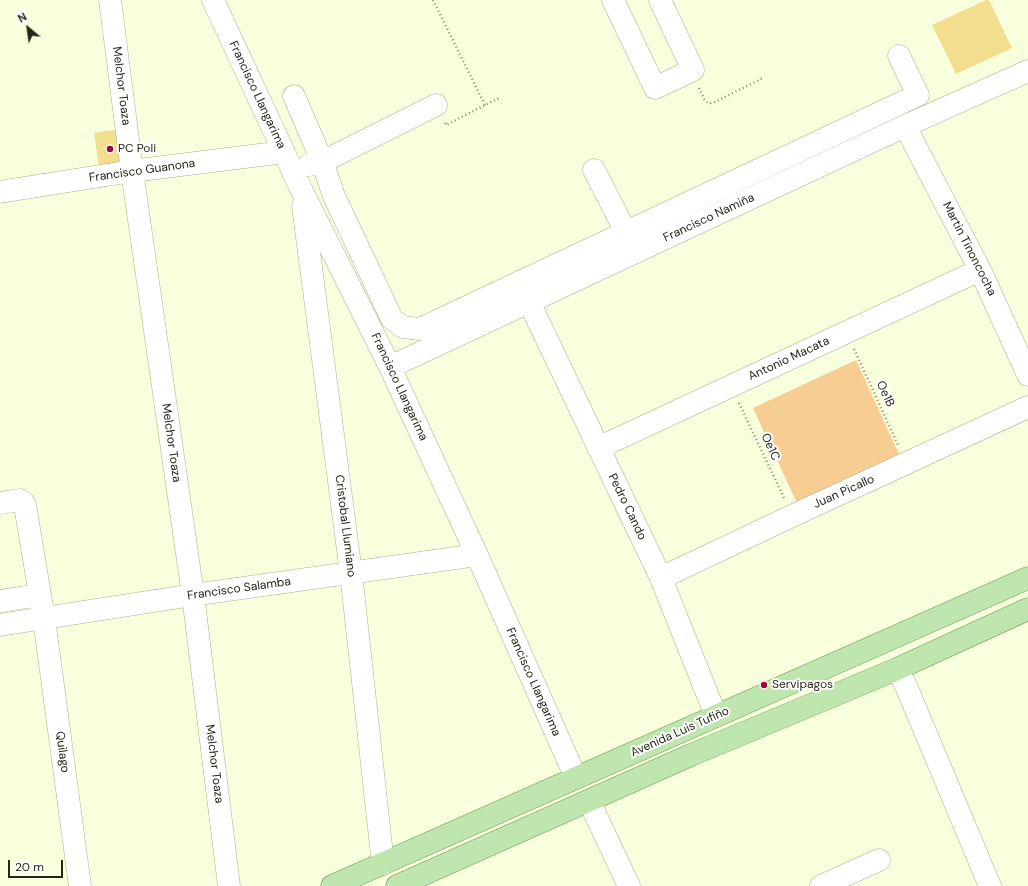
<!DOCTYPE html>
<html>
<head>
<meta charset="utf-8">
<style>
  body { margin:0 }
  #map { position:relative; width:1028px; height:886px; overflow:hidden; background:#f8ffdc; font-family:"DM Sans",sans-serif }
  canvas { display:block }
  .north { position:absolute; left:8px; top:8px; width:40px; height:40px; -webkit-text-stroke:3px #fff; paint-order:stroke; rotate:331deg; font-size:11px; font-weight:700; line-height:16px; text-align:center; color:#232619 }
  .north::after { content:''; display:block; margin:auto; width:14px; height:18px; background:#232619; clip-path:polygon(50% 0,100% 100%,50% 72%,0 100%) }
  .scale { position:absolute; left:8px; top:860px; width:55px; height:18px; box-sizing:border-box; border:2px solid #232619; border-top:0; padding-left:5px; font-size:12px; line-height:14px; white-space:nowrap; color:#232619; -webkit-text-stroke:3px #fff; paint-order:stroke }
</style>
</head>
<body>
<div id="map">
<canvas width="1028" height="886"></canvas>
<div class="north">N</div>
<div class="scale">20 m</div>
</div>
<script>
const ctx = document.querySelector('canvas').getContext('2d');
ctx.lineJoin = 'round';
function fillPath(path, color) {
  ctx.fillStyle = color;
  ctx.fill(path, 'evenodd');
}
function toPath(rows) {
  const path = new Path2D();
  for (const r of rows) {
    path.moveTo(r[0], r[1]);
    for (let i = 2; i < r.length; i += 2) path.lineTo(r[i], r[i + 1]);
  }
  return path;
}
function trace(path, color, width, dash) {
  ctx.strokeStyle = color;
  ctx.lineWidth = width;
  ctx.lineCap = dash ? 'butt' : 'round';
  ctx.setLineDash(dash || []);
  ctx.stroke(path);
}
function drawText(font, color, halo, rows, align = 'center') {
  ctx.font = font + ' "DM Sans",sans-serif';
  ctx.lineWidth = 4;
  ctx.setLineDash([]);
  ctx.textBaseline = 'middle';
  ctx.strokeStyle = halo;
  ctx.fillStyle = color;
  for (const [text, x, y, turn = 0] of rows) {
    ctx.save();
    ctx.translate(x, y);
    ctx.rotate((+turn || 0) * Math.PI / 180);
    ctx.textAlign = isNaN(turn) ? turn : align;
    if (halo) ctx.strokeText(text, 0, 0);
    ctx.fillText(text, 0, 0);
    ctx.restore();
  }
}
fillPath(toPath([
  [856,360,905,467,802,514,753,408]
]), '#f7cd94');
fillPath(toPath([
  [986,0,989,0,1012,48,956,74,932,25],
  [120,129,126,166,99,167,94,133]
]), '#f3de8f');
const minor = toPath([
  [110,0,132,171,193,595,229,886],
  [213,0,301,189,390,367,477,555,576,778],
  [613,0,655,88,693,70,660,0],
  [294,96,322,161,334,196,392,319,403,327,420,329,918,95,899,56],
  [905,126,980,270,1028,375],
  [309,165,332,157,436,105],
  [594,170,626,232],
  [0,192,132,171,284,152],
  [303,206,351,573,383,864],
  [529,302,661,578,716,716],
  [390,367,905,126,1028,71],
  [598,448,980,270],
  [0,503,20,500,23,502,25,505,44,619,80,886],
  [661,578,792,516,1028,407],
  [0,601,40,595],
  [0,625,193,595,477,555],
  [897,669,906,686,990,886],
  [589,801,629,886],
  [821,886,879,860]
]);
const major = toPath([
  [332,886,1028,578],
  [397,886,691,755,897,669,1028,609]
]);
trace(minor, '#aab08f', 23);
trace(major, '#6e9858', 23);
trace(toPath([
  [433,0,485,105],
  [699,88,704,99,708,103,713,103,763,78],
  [445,123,446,125,499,98],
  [854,349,898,445],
  [739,403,784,498]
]), '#878c74', 2.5, [1, 3]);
trace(minor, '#fff', 22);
trace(major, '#c0e6af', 22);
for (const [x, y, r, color] of [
  [110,149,4,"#a3063b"],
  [764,685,4,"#a3063b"]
]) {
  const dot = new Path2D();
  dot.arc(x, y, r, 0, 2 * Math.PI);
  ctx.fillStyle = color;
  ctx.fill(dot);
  trace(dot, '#fff', 1.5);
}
drawText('12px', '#232619', '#fff', [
  ["Melchor Toaza",121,86,83],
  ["Francisco Llangarima",257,95,65],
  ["Francisco Guanona",142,171,-8],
  ["Francisco Namiña",709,218,-25],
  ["Martin Tinoncocha",969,249,63],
  ["Antonio Macata",789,359,-25],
  ["Francisco Llangarima",399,387,65],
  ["Oe1B",885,394,65],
  ["Melchor Toaza",171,443,82],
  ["Oe1C",770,447,65],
  ["Juan Picallo",844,492,-24],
  ["Pedro Cando",627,507,64],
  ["Cristobal Llumiano",345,526,83],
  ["Francisco Salamba",239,589,-8],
  ["Francisco Llangarima",533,682,66],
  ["Avenida Luis Tufiño",680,732,-24],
  ["Quilago",62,752,82],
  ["Melchor Toaza",214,764,83]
]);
drawText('12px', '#232619', '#fff', [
  ["PC Poli",118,149],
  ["Servipagos",772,685]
], 'left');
</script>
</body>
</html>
